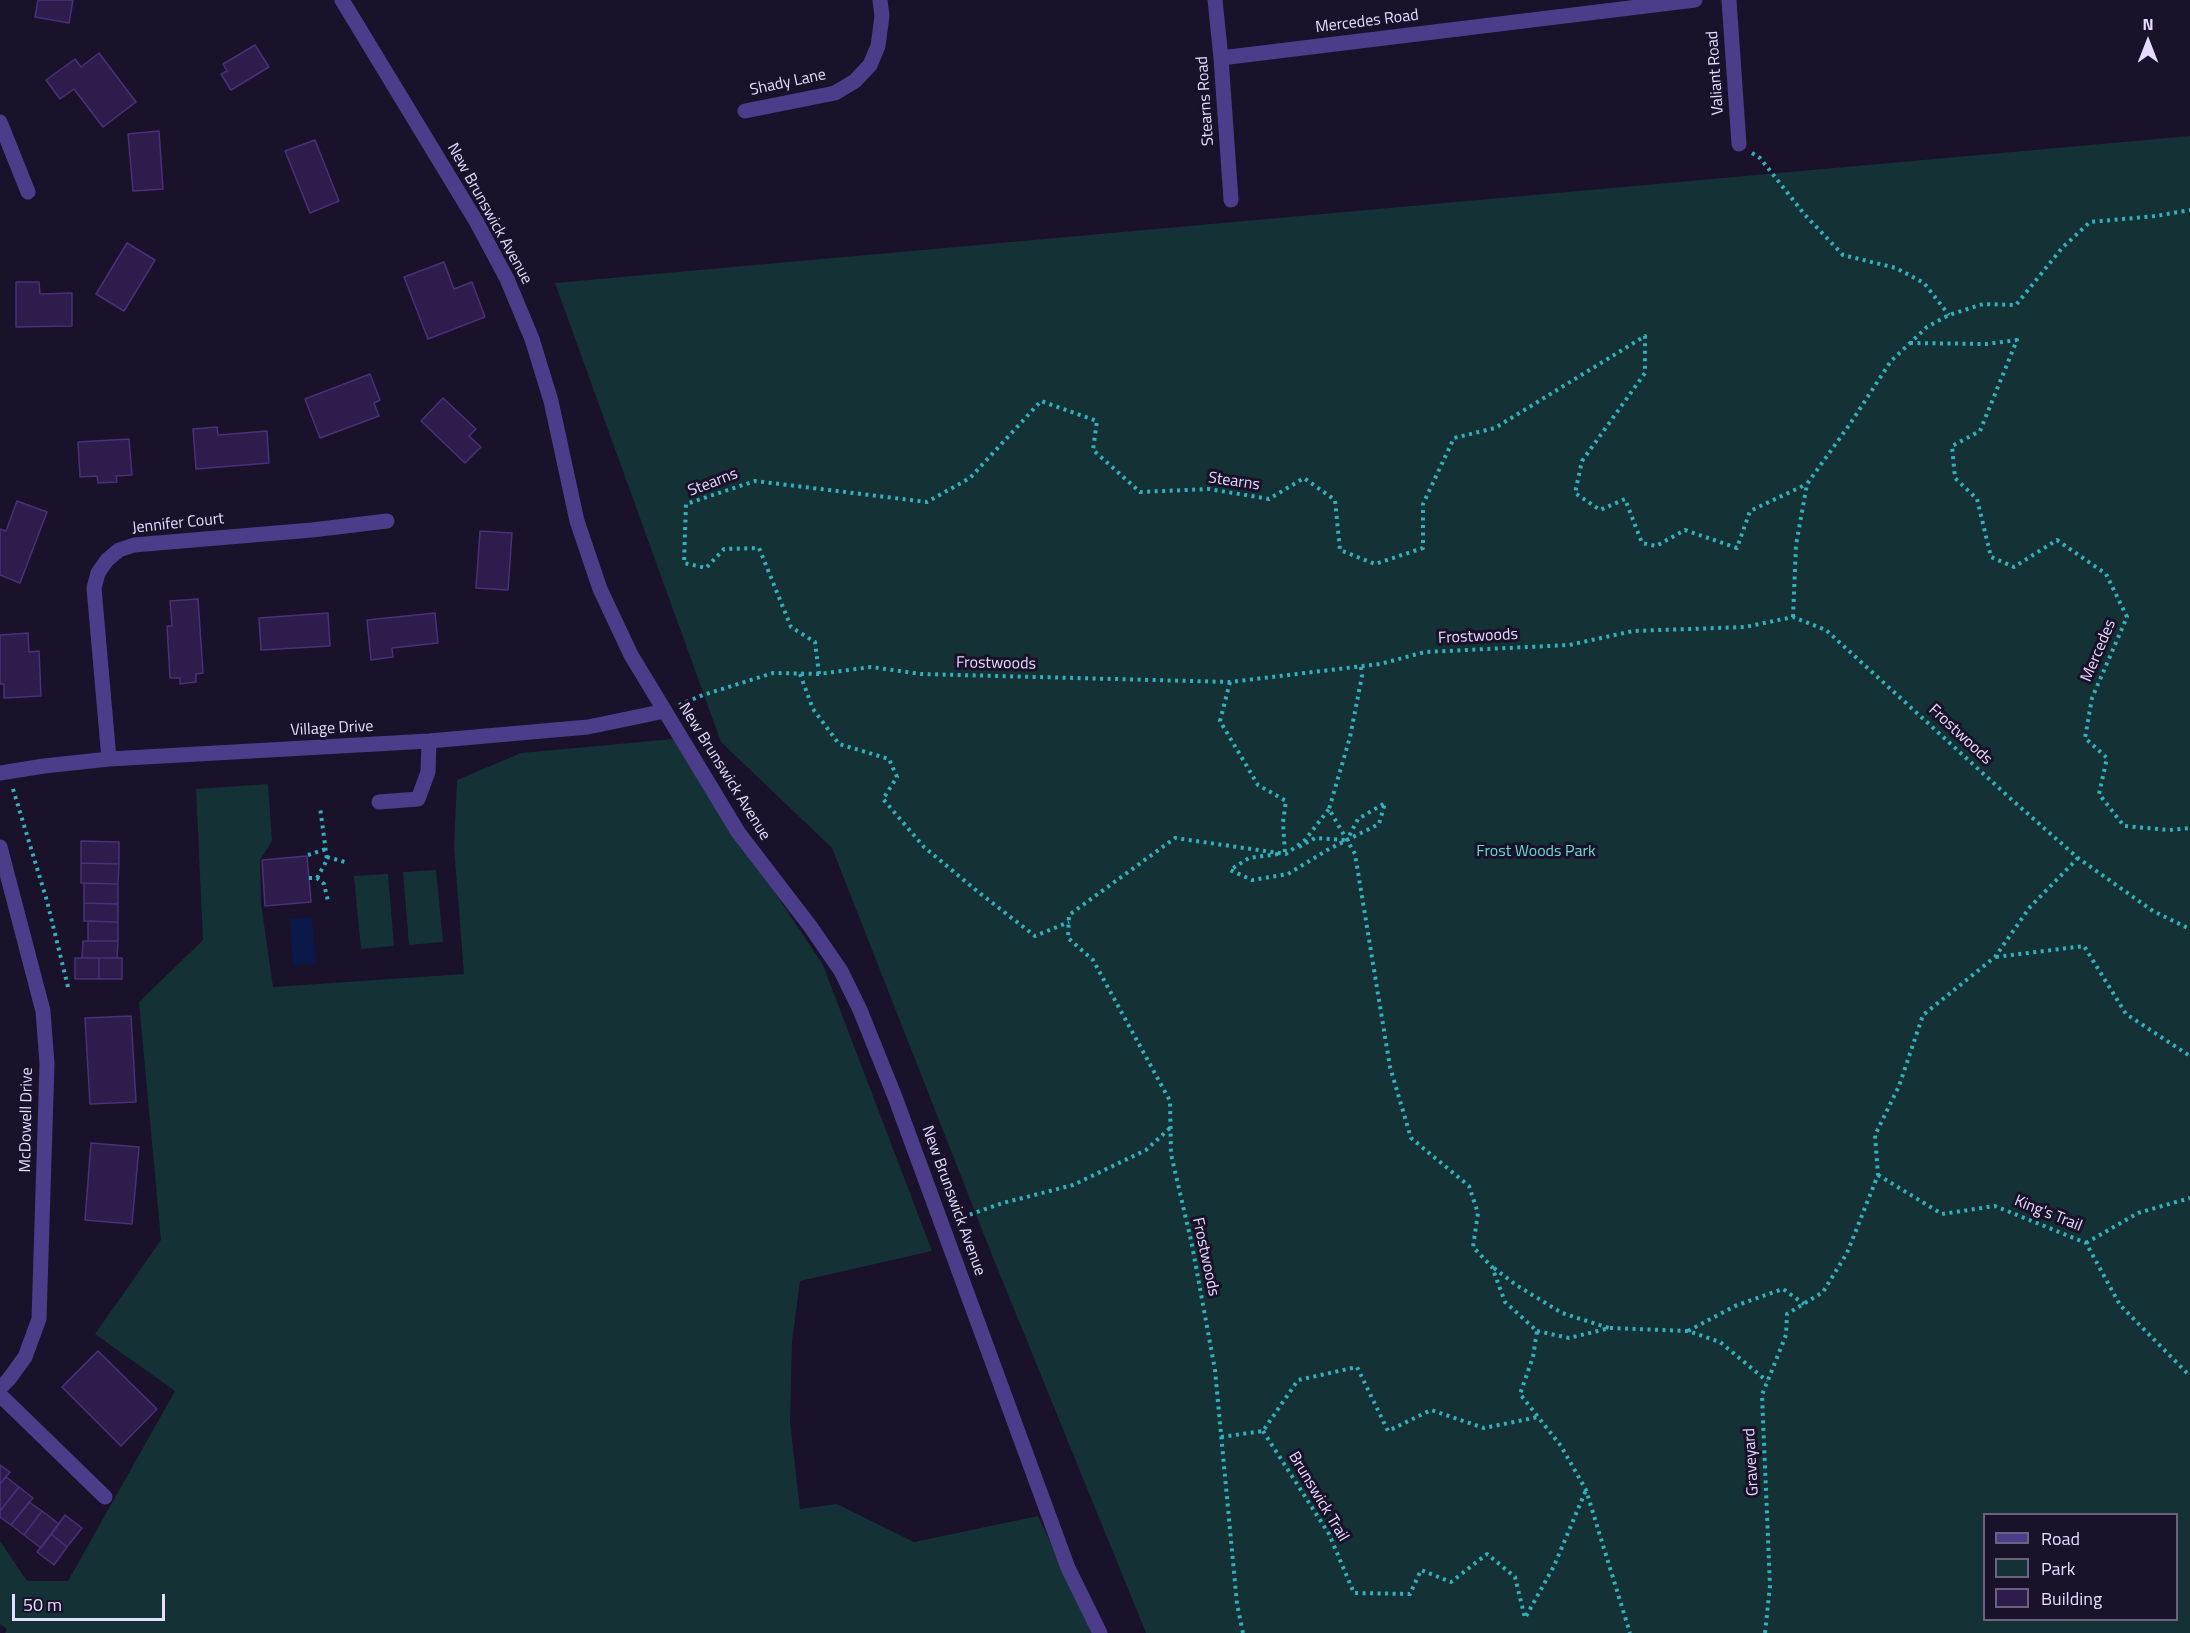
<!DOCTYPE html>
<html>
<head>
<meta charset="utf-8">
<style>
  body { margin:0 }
  #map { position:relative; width:2190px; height:1633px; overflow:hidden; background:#1a112b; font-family:"Titillium Web",sans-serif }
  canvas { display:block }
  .legend { position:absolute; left:1983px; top:1513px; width:195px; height:108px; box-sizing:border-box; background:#1a112b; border:2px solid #6b6280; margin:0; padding:8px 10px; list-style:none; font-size:18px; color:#e5dcff }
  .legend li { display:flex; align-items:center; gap:12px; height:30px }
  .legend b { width:30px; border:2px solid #6b6280 }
  .north { position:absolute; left:2118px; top:12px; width:60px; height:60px; -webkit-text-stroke:4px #1a112b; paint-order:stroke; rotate:0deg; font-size:16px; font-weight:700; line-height:24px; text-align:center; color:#e5dcff }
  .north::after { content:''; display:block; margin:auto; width:21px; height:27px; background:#e5dcff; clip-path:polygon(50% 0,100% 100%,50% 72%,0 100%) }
  .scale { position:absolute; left:12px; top:1594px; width:153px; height:27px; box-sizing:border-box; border:3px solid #e5dcff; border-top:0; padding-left:8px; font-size:18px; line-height:21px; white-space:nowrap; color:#e5dcff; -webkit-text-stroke:4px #1a112b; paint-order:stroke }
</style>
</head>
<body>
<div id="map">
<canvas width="2190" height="1633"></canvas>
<ul class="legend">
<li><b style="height:8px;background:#4b3d8a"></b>Road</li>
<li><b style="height:16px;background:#143135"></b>Park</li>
<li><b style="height:16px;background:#2e1d4c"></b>Building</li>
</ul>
<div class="north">N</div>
<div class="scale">50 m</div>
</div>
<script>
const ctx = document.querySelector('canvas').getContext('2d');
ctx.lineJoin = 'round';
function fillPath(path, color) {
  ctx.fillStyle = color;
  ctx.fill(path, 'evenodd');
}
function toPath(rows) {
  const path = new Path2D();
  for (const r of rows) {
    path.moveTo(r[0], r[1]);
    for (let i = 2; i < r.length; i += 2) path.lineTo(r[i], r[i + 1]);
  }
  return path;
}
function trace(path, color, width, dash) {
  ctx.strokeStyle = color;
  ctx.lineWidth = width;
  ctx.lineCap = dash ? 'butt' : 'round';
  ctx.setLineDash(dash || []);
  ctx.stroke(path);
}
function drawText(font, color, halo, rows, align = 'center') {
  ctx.font = font + ' "Titillium Web",sans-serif';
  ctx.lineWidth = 6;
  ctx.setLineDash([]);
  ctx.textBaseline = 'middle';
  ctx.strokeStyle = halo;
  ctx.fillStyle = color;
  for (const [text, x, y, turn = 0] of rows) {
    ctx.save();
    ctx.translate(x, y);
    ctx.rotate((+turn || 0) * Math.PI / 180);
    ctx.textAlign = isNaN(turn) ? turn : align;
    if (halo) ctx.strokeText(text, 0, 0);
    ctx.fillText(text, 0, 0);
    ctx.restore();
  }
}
fillPath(toPath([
  [2190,136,2190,1633,1146,1633,992,1255,832,848,721,742,555,283],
  [1984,1514,2176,1514,2176,1620,1984,1620],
  [673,739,823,965,932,1251,800,1281,792,1342,790,1422,800,1509,837,1504,914,1542,1038,1516,1093,1633,5,1633,7,1629,0,1624,0,1541,27,1581,68,1581,175,1391,95,1334,161,1240,139,1002,203,940,196,789,268,784,272,841,260,860,261,903,273,987,464,974,454,847,457,780,521,753],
  [436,870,443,942,409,945,403,872],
  [388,874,394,946,361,949,354,876]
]), '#143135');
fillPath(toPath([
  [312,917,316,964,293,965,290,919]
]), '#0b194a');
const building = toPath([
  [38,0,73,0,69,23,35,17,38,0],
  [255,45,269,67,231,90,221,74,227,71,223,64,255,45],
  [99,53,136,102,103,127,74,89,60,99,46,80,75,59,81,67,99,53],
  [159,131,163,189,133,191,128,134,159,131],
  [315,140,339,201,310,213,285,151,315,140],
  [127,243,155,260,124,311,96,294,127,243],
  [444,262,454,289,472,282,485,317,428,339,404,277,444,262],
  [16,282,39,282,40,294,72,293,72,326,16,327,16,282],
  [370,374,380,400,374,403,379,416,320,438,305,399,370,374],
  [443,398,476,429,469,436,481,447,465,463,421,421,443,398],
  [217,427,218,435,267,431,269,463,196,469,193,429,217,427],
  [129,439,132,475,116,476,117,482,98,483,97,476,80,477,78,442,129,439],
  [17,501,47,512,20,583,0,575,0,529,6,531,17,501],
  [480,531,512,533,508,590,476,588,480,531],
  [198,599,203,673,196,674,196,682,180,684,180,678,170,678,167,626,172,626,170,601,198,599],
  [328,613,330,646,261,650,259,618,328,613],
  [435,613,438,643,392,648,393,657,371,660,367,620,435,613],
  [28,633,29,652,39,651,41,696,4,698,4,684,0,684,0,635,28,633],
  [81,841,119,842,119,864,81,863,81,841],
  [307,856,311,902,265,906,262,860,307,856],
  [81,863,119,864,118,884,81,883,81,863],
  [84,883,118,884,118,904,84,903,84,883],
  [84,903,118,904,118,922,84,921,84,903],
  [88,921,118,922,118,941,88,941,88,921],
  [83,941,118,941,117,958,82,958,83,941],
  [75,958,99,958,99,979,75,979,75,958],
  [99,958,122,958,122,979,99,979,99,958],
  [131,1016,136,1102,90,1104,85,1018,131,1016],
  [91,1143,139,1147,132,1224,85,1220,91,1143],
  [98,1351,157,1409,121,1446,62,1387,98,1351],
  [0,1465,10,1472,0,1484,0,1465],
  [6,1477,19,1487,0,1511,0,1484,6,1477],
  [19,1487,33,1498,11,1525,0,1517,0,1511,19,1487],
  [29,1502,42,1511,24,1535,11,1525,29,1502],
  [42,1511,59,1524,41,1548,24,1535,42,1511],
  [65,1515,82,1528,67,1547,51,1534,65,1515],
  [51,1534,67,1547,54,1565,37,1552,51,1534]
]);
fillPath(building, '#2e1d4c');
trace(building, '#493078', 1.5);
trace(toPath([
  [1752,153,1760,158,1805,215,1843,255,1896,268,1924,283,1949,315],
  [1910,343,1987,344,2017,340,1980,431,1952,446,1955,478,1977,499,1991,557,2014,567,2057,540,2106,574,2127,617,2092,698,2085,738,2107,758,2099,794,2124,826,2169,830,2190,828],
  [1793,617,1796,545,1807,484,1850,424,1891,361,1927,327,1949,315,1983,304,2016,305,2062,248,2090,222,2156,216,2190,210],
  [1361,667,1362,676,1350,737,1329,809,1355,854,1390,1067,1411,1138,1469,1186,1478,1213,1473,1247,1492,1267,1505,1302,1537,1331,1533,1357,1520,1394,1561,1446,1586,1490,1630,1633],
  [800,674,813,709,839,744,889,759,897,777,883,799,924,847,977,891,1035,936,1069,922],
  [819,674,815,642,791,627,759,548,724,549,706,568,684,563,686,504,755,481,927,502,970,478,1041,401,1097,421,1093,450,1140,492,1209,489,1269,499,1304,478,1335,500,1340,550,1375,564,1423,548,1423,504,1454,438,1495,428,1645,336,1645,373,1582,461,1575,493,1600,510,1625,499,1642,543,1656,546,1685,530,1737,548,1750,511,1807,484],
  [1230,682,1220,721,1258,785,1286,801,1283,822,1285,853],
  [679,705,703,695,773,673,819,674,871,667,921,674,1230,682,1380,664,1425,652,1569,645,1633,631,1745,627,1793,617,1826,630,2011,799,2078,858,2153,911,2190,929],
  [13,789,47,901,69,991],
  [1299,847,1315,838,1346,840],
  [1278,854,1249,858,1230,870,1252,880,1288,874,1329,849,1379,824,1385,803,1358,819,1347,840],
  [308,855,326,849],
  [327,857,345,862],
  [309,878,317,878,324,884,328,901],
  [317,878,327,860,320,807],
  [1996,957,2084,946,2126,1014,2190,1056],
  [1878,1175,1942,1214,1995,1206,2086,1243,2120,1305,2190,1376],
  [957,1222,963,1217,1003,1203,1073,1185,1146,1150,1170,1128],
  [2086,1243,2138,1213,2190,1198],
  [1494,1268,1516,1285,1562,1313,1609,1328],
  [1537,1331,1569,1338,1610,1328,1688,1331,1720,1342,1767,1381],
  [1688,1331,1735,1306,1783,1289,1804,1304],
  [1263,1431,1329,1534,1354,1593,1410,1594,1421,1570,1451,1582,1487,1554,1515,1577,1525,1618,1554,1566,1586,1490],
  [1221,1437,1263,1431,1298,1380,1357,1367,1388,1431,1431,1410,1484,1428,1538,1417],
  [1243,1633,1237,1604,1215,1370,1192,1245,1171,1154,1170,1101,1093,960,1068,938,1069,915,1175,838,1286,854,1305,840,1329,809],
  [1765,1633,1770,1586,1762,1395,1786,1335,1787,1314,1823,1292,1847,1253,1878,1175,1875,1135,1899,1086,1923,1015,1995,957,2030,907,2078,858]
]), '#32b0bd', 4, [3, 4.5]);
trace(toPath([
  [342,0,476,221,507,279,532,339,551,401,577,521,600,589,631,655,738,832,810,926,841,971,860,1010,895,1097,1068,1568,1100,1633],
  [1215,0,1221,58,1231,200],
  [1729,0,1739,144],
  [1221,58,1695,0],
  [745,111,835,93,855,81,870,65,878,46,882,16,880,0],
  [0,122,28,192],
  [109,759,94,588,98,573,107,560,119,550,134,545,312,530,387,521],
  [0,773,44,766,109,759,429,741,588,727,665,711],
  [379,802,418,799,428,772,429,741],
  [0,847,43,1011,47,1064,39,1319,25,1357,9,1379,0,1388],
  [0,1395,105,1497]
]), '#4b3d8a', 15);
drawText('16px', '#e5dcff', '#1a112b', [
  ["Mercedes Road",1367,22,-7],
  ["Valiant Road",1716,73,-94],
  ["Shady Lane",788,83,-12],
  ["Stearns Road",1206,101,-94],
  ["New Brunswick Avenue",489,214,61],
  ["Stearns",1234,482,8],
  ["Stearns",713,483,-21],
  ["Jennifer Court",178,524,-6],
  ["Frostwoods",1478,637,-3],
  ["Mercedes",2099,651,-67],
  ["Frostwoods",996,664,1],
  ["Village Drive",332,729,-3],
  ["Frostwoods",1960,735,43],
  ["New Brunswick Avenue",724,772,58],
  ["McDowell Drive",27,1120,-89],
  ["New Brunswick Avenue",953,1201,70],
  ["King's Trail",2048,1214,22],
  ["Frostwoods",1205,1257,78],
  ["Graveyard",1752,1462,-93],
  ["Brunswick Trail",1318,1497,59]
]);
drawText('16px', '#66e0d4', '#1a112b', [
  ["Frost Woods Park",1536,852]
]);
</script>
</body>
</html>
